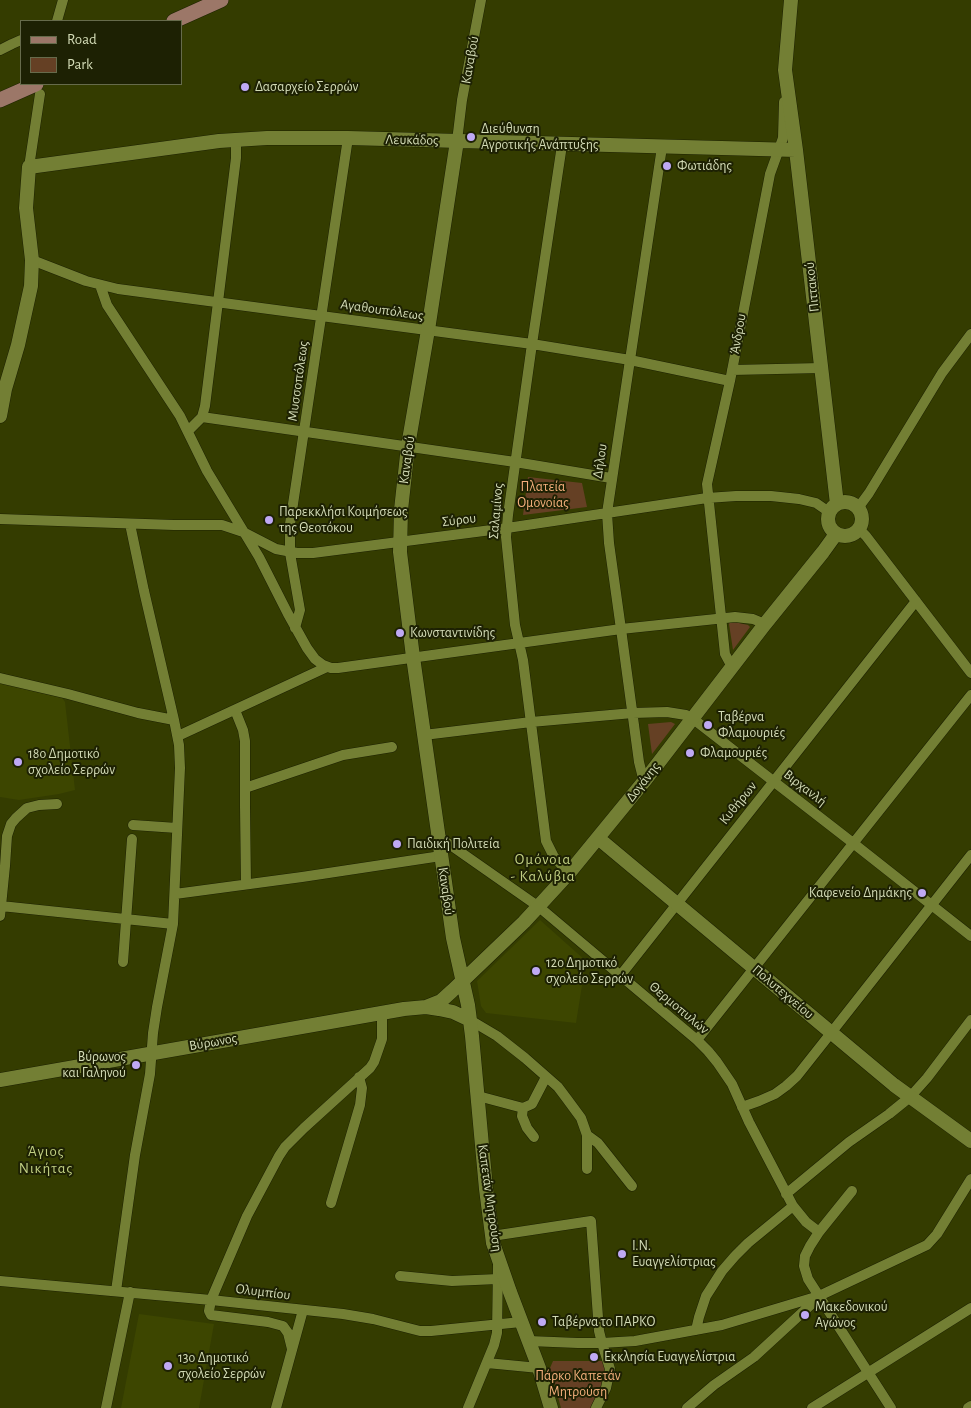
<!DOCTYPE html>
<html>
<head>
<meta charset="utf-8">
<style>
  body { margin:0 }
  #map { position:relative; width:971px; height:1408px; overflow:hidden; background:#343c00; font-family:"Alegreya Sans",sans-serif }
  canvas { display:block }
  .legend { position:absolute; left:20px; top:20px; width:162px; height:65px; box-sizing:border-box; background:#1d2103; border:1px solid #666b4b; margin:0; padding:6px 9px; list-style:none; font-size:15px; color:#d3dbb6 }
  .legend li { display:flex; align-items:center; gap:10px; height:25px }
  .legend b { width:25px; border:1px solid #666b4b }
</style>
</head>
<body>
<div id="map">
<canvas width="971" height="1408"></canvas>
<ul class="legend">
<li><b style="height:6px;background:#9c7768"></b>Road</li>
<li><b style="height:14px;background:#654024"></b>Park</li>
</ul>
</div>
<script>
const ctx = document.querySelector('canvas').getContext('2d');
ctx.lineJoin = 'round';
function fillPath(path, color) {
  ctx.fillStyle = color;
  ctx.fill(path, 'evenodd');
}
function toPath(rows) {
  const path = new Path2D();
  for (const r of rows) {
    if (r.length === 3) {
      path.moveTo(r[0] + r[2], r[1]);
      path.arc(r[0], r[1], r[2], 0, 2 * Math.PI);
      continue;
    }
    path.moveTo(r[0], r[1]);
    for (let i = 2; i < r.length; i += 2) path.lineTo(r[i], r[i + 1]);
  }
  return path;
}
function trace(path, color, width, dash) {
  ctx.strokeStyle = color;
  ctx.lineWidth = width;
  ctx.lineCap = dash ? 'butt' : 'round';
  ctx.setLineDash(dash || []);
  ctx.stroke(path);
}
function drawText(font, color, halo, rows, align = 'center') {
  ctx.font = font + ' "Alegreya Sans",sans-serif';
  ctx.lineWidth = 4;
  ctx.setLineDash([]);
  ctx.textBaseline = 'middle';
  ctx.strokeStyle = halo;
  ctx.fillStyle = color;
  for (const [text, x, y, turn = 0] of rows) {
    ctx.save();
    ctx.translate(x, y);
    ctx.rotate((+turn || 0) * Math.PI / 180);
    ctx.textAlign = isNaN(turn) ? turn : align;
    if (halo) ctx.strokeText(text, 0, 0);
    ctx.fillText(text, 0, 0);
    ctx.restore();
  }
}
fillPath(toPath([
  [0,682,61,696,65,702,75,790,59,794,19,800,0,797],
  [540,920,586,961,576,1023,486,1013,481,1006,477,981],
  [139,1314,214,1324,199,1408,121,1408]
]), '#3d4600');
fillPath(toPath([
  [528,477,582,483,587,507,523,515],
  [730,621,748,625,750,627,733,650,729,624],
  [671,722,675,724,652,754,648,724],
  [553,1361,606,1361,606,1376,593,1408,561,1408,550,1368]
]), '#654024');
const street = toPath([
  [57,21,63,0],
  [0,50,12,44,21,40],
  [457,141,462,100,481,0],
  [562,145,532,344,508,515,506,537,515,625,523,660,546,841,554,857,569,873],
  [29,167,40,94],
  [32,260,86,281,118,289,532,344,630,360,730,381],
  [100,285,107,305,180,416,207,471,259,557,288,614,307,648,315,659,323,665,331,668,338,668,621,629,735,617,753,619,765,624],
  [732,370,821,368],
  [202,417,515,462,611,478],
  [188,431,202,417,205,406,236,158,236,140],
  [858,508,869,493,942,373,971,334],
  [0,519,174,525,222,525,243,532,276,549,297,553,313,553,507,528,707,498,736,496,771,496,799,499,816,503,829,512],
  [859,529,866,536,971,673],
  [295,628,300,610,290,553,290,524,348,138],
  [732,667,725,654,707,484,730,381,770,174,783,138,784,102],
  [0,678,68,694,138,713,174,720],
  [235,710,243,730,245,741,245,806,246,884],
  [424,735,531,722,633,713,667,712,686,715,692,718,853,843,971,936],
  [178,736,327,667],
  [646,779,642,774,639,762,621,629,609,543,607,513,662,147],
  [245,788,343,755,392,747],
  [133,825,177,828],
  [439,837,539,907,697,1040,708,1051,717,1062,732,1084,749,1122,793,1206,806,1222,819,1232],
  [175,894,302,877,441,856],
  [1,906,173,924],
  [0,916,5,866,7,836,11,824,16,818,27,808,39,805,57,804],
  [123,962,132,839],
  [620,976,916,601],
  [470,1020,497,1036,525,1058,558,1087,567,1099,581,1118,587,1135,587,1169],
  [697,1040,971,695],
  [478,1096,523,1108,532,1104,546,1077],
  [742,1107,759,1101,775,1094,786,1086,797,1076,831,1033,971,855],
  [523,1108,522,1116,527,1128,534,1137],
  [587,1135,598,1143,632,1186],
  [852,1191,819,1232,810,1246,805,1256,804,1266,808,1279,891,1408],
  [786,1194,849,1142,889,1114,910,1097,927,1078,971,1020],
  [331,1203,360,1105,362,1088,359,1077],
  [492,1236,591,1221,599,1331,602,1343,610,1369,606,1388,596,1408],
  [400,1276,452,1281,498,1279],
  [0,1281,211,1300,343,1314,373,1319,420,1331,431,1331,521,1322],
  [116,1291,135,1155,150,1074,153,1033,157,1007,173,924,180,768,179,745,174,720,144,591,130,524],
  [696,1330,699,1317,706,1296,722,1271,735,1256,748,1243,793,1206],
  [529,1341,578,1343,602,1343,635,1341,722,1325,819,1296,927,1245,937,1234,971,1179],
  [292,1349,288,1333,283,1326,268,1322,211,1315,209,1311,211,1300,247,1216,279,1156,285,1147,304,1128,370,1068,374,1062,382,1039,382,1012],
  [487,1363,539,1368],
  [106,1408,130,1292],
  [276,1408,303,1310],
  [468,1408,494,1345,497,1333,498,1265],
  [687,1408,714,1385,754,1357,817,1299],
  [812,1408,971,1308],
  [968,1408,971,1406]
]);
const secondary = toPath([
  [791,0,785,70,796,150,837,504],
  [457,141,428,330,408,446,401,510,400,552,413,657,453,938,468,1005,472,1036,486,1189,493,1243,510,1292,539,1368,551,1408],
  [0,416,5,389,18,345,31,286,32,260,26,208,29,167,219,141,267,138,348,138,796,150],
  [845,519,17],
  [598,838,894,1085,971,1141],
  [426,1007,441,1001,452,991,524,922,569,873,646,779,765,624,823,552,836,534],
  [0,1080,404,1009,426,1007,439,1009,453,1012,470,1020]
]);
const primary = toPath([
  [174,21,221,0],
  [0,100,36,84]
]);
trace(street, '#1d2200', 11);
trace(secondary, '#1d2200', 15);
trace(primary, '#1d2200', 16);
trace(street, '#737f34', 10);
trace(secondary, '#737f34', 14);
trace(primary, '#9c7768', 15);
for (const [x, y, r, color] of [
  [245,87,5,"#bfa9f4"],
  [471,137,5,"#bfa9f4"],
  [667,166,5,"#bfa9f4"],
  [269,520,5,"#bfa9f4"],
  [400,633,5,"#bfa9f4"],
  [708,725,5,"#bfa9f4"],
  [690,753,5,"#bfa9f4"],
  [18,762,5,"#bfa9f4"],
  [397,844,5,"#bfa9f4"],
  [922,893,5,"#bfa9f4"],
  [536,971,5,"#bfa9f4"],
  [136,1065,5,"#bfa9f4"],
  [622,1254,5,"#bfa9f4"],
  [805,1315,5,"#bfa9f4"],
  [542,1322,5,"#bfa9f4"],
  [594,1357,5,"#bfa9f4"],
  [168,1366,5,"#bfa9f4"]
]) {
  const dot = new Path2D();
  dot.arc(x, y, r, 0, 2 * Math.PI);
  ctx.fillStyle = color;
  ctx.fill(dot);
  trace(dot, '#1d2103', 2);
}
drawText('14px', '#d3dbb6', '#1d2103', [
  ["Καναβού",470,60,-80],
  ["Λευκάδος",412,140,1],
  ["Πιττακού",812,287,-96],
  ["Αγαθουπόλεως",382,310,8],
  ["Άνδρου",738,334,-80],
  ["Μυσσοπόλεως",298,381,-82],
  ["Καναβού",407,460,-82],
  ["Δήλου",600,461,-81],
  ["Σαλαμίνος",496,511,-85],
  ["Σύρου",459,520,-7],
  ["Δογάνης",643,782,-52],
  ["Βιρχανλή",805,788,38],
  ["Κυθήρων",738,803,-51],
  ["Καναβού",446,891,82],
  ["Πολυτεχνείου",783,992,40],
  ["Θερμοπυλών",679,1008,40],
  ["Βύρωνος",213,1042,-10],
  ["Καπετάν Μητρούση",490,1198,82],
  ["Ολυμπίου",263,1292,7]
]);
drawText('14px', '#d3dbb6', '#1d2103', [
  ["Δασαρχείο Σερρών",255,87],
  ["Διεύθυνση",481,129],
  ["Αγροτικής Ανάπτυξης",481,145],
  ["Φωτιάδης",677,166],
  ["Παρεκκλήσι Κοιμήσεως",279,512],
  ["της Θεοτόκου",279,528],
  ["Κωνσταντινίδης",410,633],
  ["Ταβέρνα",718,717],
  ["Φλαμουριές",718,733],
  ["Φλαμουριές",700,753],
  ["18ο Δημοτικό",28,754],
  ["σχολείο Σερρών",28,770],
  ["Παιδική Πολιτεία",407,844],
  ["Καφενείο Δημάκης",912,893,"right"],
  ["12ο Δημοτικό",546,963],
  ["σχολείο Σερρών",546,979],
  ["Βύρωνος",126,1057,"right"],
  ["και Γαληνού",126,1073,"right"],
  ["Ι.Ν.",632,1246],
  ["Ευαγγελίστριας",632,1262],
  ["Μακεδονικού",815,1307],
  ["Αγώνος",815,1323],
  ["Ταβέρνα το ΠΑΡΚΟ",552,1322],
  ["Εκκλησία Ευαγγελίστρια",604,1357],
  ["13ο Δημοτικό",178,1358],
  ["σχολείο Σερρών",178,1374]
], 'left');
drawText('14px', '#f4af7c', '#1d2103', [
  ["Πλατεία",543,487],
  ["Ομονοίας",543,503],
  ["Πάρκο Καπετάν",578,1376],
  ["Μητρούση",578,1392]
]);
ctx.letterSpacing = '1px';
drawText('15px', '#c0ce82', '#1d2103', [
  ["Ομόνοια",543,859],
  ["- Καλύβια",543,876],
  ["Άγιος",46,1151],
  ["Νικήτας",46,1168]
]);
ctx.letterSpacing = '0px';
</script>
</body>
</html>
